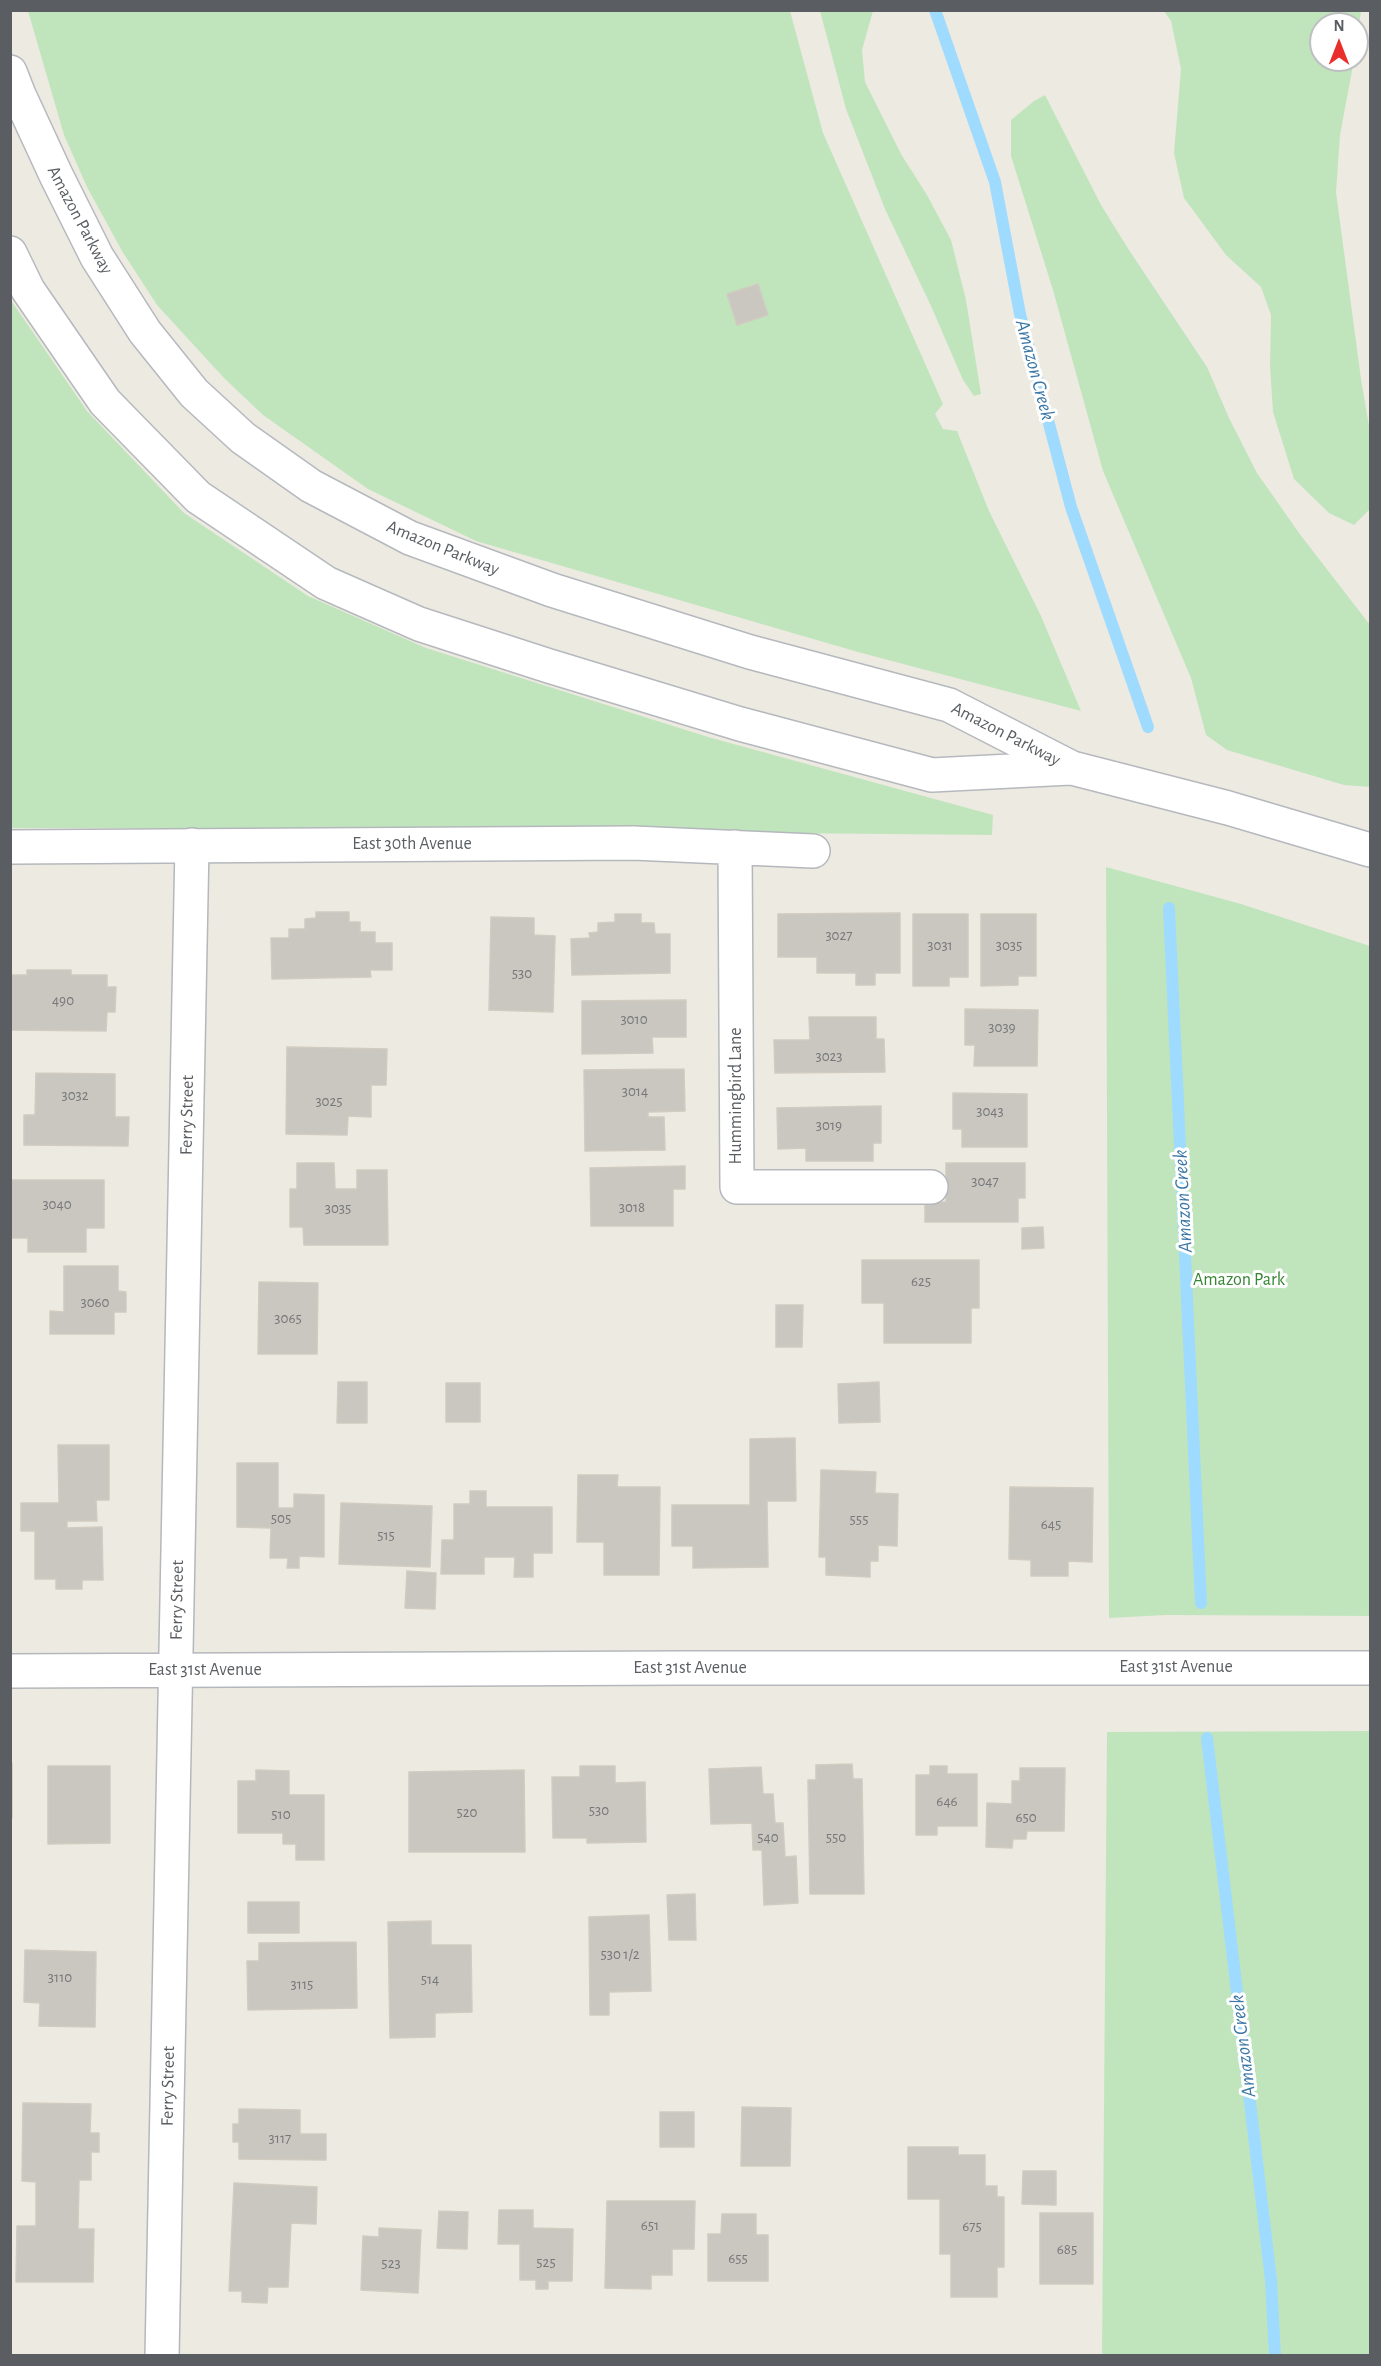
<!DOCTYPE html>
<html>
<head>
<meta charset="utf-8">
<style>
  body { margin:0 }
  #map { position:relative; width:1381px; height:2366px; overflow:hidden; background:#edeae1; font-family:"Alegreya Sans",sans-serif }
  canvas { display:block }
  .frame { position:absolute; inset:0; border:12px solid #5a5e62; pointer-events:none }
  .north { position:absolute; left:1309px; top:12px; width:60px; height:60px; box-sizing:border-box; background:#fff; border:2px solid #bdbfc0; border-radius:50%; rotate:0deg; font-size:16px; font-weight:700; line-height:24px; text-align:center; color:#5a5e62 }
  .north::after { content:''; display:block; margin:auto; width:21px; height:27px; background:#e92e2b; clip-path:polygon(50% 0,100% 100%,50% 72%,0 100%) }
</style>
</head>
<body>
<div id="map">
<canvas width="1381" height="2366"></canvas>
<div class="frame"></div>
<div class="north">N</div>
</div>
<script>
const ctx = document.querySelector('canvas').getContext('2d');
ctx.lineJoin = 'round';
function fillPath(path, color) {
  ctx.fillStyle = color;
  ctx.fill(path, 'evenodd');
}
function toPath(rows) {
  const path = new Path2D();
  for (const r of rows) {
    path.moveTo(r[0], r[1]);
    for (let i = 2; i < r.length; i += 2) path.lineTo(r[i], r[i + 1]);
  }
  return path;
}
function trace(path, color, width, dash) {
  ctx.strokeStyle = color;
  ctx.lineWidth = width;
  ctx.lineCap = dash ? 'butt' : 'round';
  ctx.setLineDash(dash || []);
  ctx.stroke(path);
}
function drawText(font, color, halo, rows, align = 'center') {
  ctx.font = font + ' "Alegreya Sans",sans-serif';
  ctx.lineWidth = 6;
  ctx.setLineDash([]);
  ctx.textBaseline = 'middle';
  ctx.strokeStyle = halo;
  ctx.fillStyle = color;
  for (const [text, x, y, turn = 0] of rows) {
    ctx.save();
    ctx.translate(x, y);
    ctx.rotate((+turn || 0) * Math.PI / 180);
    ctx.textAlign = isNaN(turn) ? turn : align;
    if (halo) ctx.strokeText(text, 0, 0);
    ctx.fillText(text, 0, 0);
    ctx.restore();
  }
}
fillPath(toPath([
  [28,11,790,11,823,133,943,404,935,414,943,429,957,431,989,511,1041,616,1081,711,858,652,476,541,368,489,263,415,224,378,157,305,122,251,87,187,64,135],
  [820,11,873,11,862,50,865,82,901,154,927,195,951,240,966,300,981,394,974,396,963,380,931,306,885,209,846,109],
  [1164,11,1361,11,1357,40,1357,24,1321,24,1321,60,1354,60,1340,135,1336,192,1361,379,1370,432,1370,509,1354,525,1329,513,1294,479,1273,412,1270,366,1271,315,1261,287,1226,255,1184,198,1174,153,1181,69,1171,21],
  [1045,95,1101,205,1129,250,1207,367,1229,418,1257,473,1299,533,1370,625,1370,787,1344,785,1227,750,1206,735,1191,678,1103,471,1053,290,1011,156,1011,120,1034,101],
  [10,299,87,411,184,513,308,596,426,648,708,737,993,815,992,835,253,828,11,828],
  [1106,867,1241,904,1370,946,1370,1616,1166,1615,1109,1618],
  [1370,1731,1370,2355,1102,2355,1107,1732]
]), '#c0e5bd');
trace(toPath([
  [935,10,995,182,1020,314,1071,507,1148,727],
  [1169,908,1201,1603],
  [1207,1738,1271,2280,1275,2356]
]), '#9fdbff', 12);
const building = toPath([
  [758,284,768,315,737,325,727,294,758,284],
  [316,912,349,912,349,922,360,922,360,932,375,932,375,943,392,943,392,970,370,970,371,977,272,979,271,938,289,938,289,929,305,929,305,919,316,918,316,912],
  [900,913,900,973,875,973,875,985,856,985,856,973,817,973,817,957,778,957,778,914,900,913],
  [615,914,641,914,641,923,654,923,655,934,670,934,670,973,572,975,571,939,590,938,589,933,598,932,598,923,615,922,615,914],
  [913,914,968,914,968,977,949,977,949,986,913,986,913,914],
  [981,914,1036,914,1036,976,1018,976,1018,985,981,986,981,914],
  [491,917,534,918,534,935,555,936,553,1012,489,1010,491,917],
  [27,970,71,970,71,975,107,975,107,987,116,987,115,1012,107,1012,106,1031,10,1030,10,975,27,975,27,970],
  [686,1000,686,1037,652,1037,653,1053,582,1054,582,1001,686,1000],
  [965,1009,1038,1010,1037,1066,974,1066,975,1045,965,1045,965,1009],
  [809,1017,876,1017,876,1039,884,1039,885,1072,775,1073,774,1040,810,1040,809,1017],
  [287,1047,387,1049,386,1085,371,1085,371,1117,348,1116,347,1135,286,1134,287,1047],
  [684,1069,685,1111,648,1112,648,1117,664,1117,665,1150,585,1151,584,1070,684,1069],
  [36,1073,115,1074,115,1117,129,1117,128,1146,24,1145,24,1115,35,1115,36,1073],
  [953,1093,1027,1094,1027,1147,962,1147,962,1129,953,1129,953,1093],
  [881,1106,881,1143,873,1143,873,1161,806,1161,806,1148,778,1149,777,1108,881,1106],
  [297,1163,334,1163,335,1189,357,1189,357,1170,387,1170,388,1245,304,1245,303,1227,290,1227,290,1189,297,1189,297,1163],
  [946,1163,1025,1163,1025,1198,1018,1198,1018,1222,925,1222,925,1202,946,1202,946,1163],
  [685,1166,685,1189,673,1189,673,1226,591,1226,590,1168,685,1166],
  [10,1180,104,1180,104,1228,86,1228,86,1252,28,1252,28,1238,10,1238,10,1180],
  [1043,1227,1044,1248,1022,1249,1022,1228,1043,1227],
  [862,1260,979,1260,979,1308,971,1308,971,1343,884,1343,884,1303,862,1303,862,1260],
  [64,1266,118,1266,118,1291,126,1292,126,1312,114,1312,114,1334,50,1334,50,1311,64,1312,64,1266],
  [259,1282,318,1283,317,1354,258,1354,259,1282],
  [776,1305,803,1305,802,1347,776,1347,776,1305],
  [338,1382,367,1382,367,1423,337,1423,338,1382],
  [879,1382,880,1422,839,1423,838,1384,879,1382],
  [446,1383,480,1383,480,1422,446,1422,446,1383],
  [795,1438,796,1501,767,1501,768,1567,693,1568,693,1546,672,1546,672,1505,750,1505,750,1439,795,1438],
  [58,1445,109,1445,109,1500,96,1500,97,1521,67,1521,67,1528,102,1527,103,1580,82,1580,82,1589,56,1589,56,1579,35,1579,35,1531,21,1531,21,1503,59,1503,58,1445],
  [237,1463,278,1463,278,1508,294,1508,294,1494,324,1495,324,1557,299,1556,299,1568,287,1568,288,1558,270,1558,271,1528,237,1527,237,1463],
  [821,1470,876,1472,875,1493,898,1494,897,1546,878,1545,878,1561,870,1561,870,1577,826,1575,826,1557,819,1557,821,1470],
  [578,1475,618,1475,617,1487,660,1487,659,1575,604,1575,604,1542,577,1542,578,1475],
  [1010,1487,1093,1488,1092,1562,1068,1561,1068,1576,1031,1576,1031,1560,1009,1559,1010,1487],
  [470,1491,486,1491,486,1507,552,1507,552,1553,533,1553,533,1577,514,1577,515,1557,484,1557,484,1574,441,1574,442,1540,454,1540,454,1504,470,1504,470,1491],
  [341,1503,432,1506,430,1567,339,1564,341,1503],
  [407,1571,436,1573,435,1609,405,1608,407,1571],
  [10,1763,12,1763,12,1818,10,1818,10,1763],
  [852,1764,853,1779,862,1779,864,1894,810,1894,808,1780,816,1780,816,1765,852,1764],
  [48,1766,110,1766,110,1843,48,1844,48,1766],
  [580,1766,615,1766,615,1783,645,1782,646,1842,587,1843,587,1838,553,1838,552,1777,580,1777,580,1766],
  [930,1766,947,1766,947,1774,977,1774,977,1826,937,1826,937,1835,916,1835,916,1775,930,1775,930,1766],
  [761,1767,763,1794,773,1794,775,1823,783,1823,785,1857,796,1856,798,1903,764,1905,762,1850,753,1850,752,1823,711,1824,709,1769,761,1767],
  [1020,1768,1065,1768,1064,1831,1027,1831,1026,1839,1013,1839,1012,1848,986,1847,987,1803,1012,1804,1012,1781,1020,1781,1020,1768],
  [256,1770,289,1771,289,1795,324,1795,324,1860,296,1860,296,1844,283,1844,283,1833,238,1833,238,1781,256,1781,256,1770],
  [524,1770,525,1852,409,1852,409,1772,524,1770],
  [695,1894,696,1940,669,1940,667,1895,695,1894],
  [248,1902,299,1902,299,1933,248,1933,248,1902],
  [649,1915,651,1991,609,1992,609,2015,590,2015,589,1917,649,1915],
  [431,1921,431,1945,471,1945,472,2012,435,2013,435,2037,390,2038,388,1922,431,1921],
  [356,1942,357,2008,248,2010,247,1961,259,1961,259,1943,356,1942],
  [25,1950,96,1952,95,2027,39,2026,40,2003,24,2002,25,1950],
  [23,2103,91,2104,90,2133,99,2133,99,2152,91,2152,91,2180,79,2180,78,2229,94,2229,93,2282,16,2282,17,2226,36,2226,36,2182,22,2181,23,2103],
  [742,2107,791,2108,790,2166,741,2166,742,2107],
  [239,2109,300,2110,300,2134,326,2134,326,2160,239,2159,239,2142,233,2142,233,2124,239,2124,239,2109],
  [660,2112,694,2112,694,2147,660,2147,660,2112],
  [908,2147,958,2147,958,2155,985,2155,985,2186,997,2186,997,2197,1004,2197,1004,2267,997,2267,997,2297,951,2297,951,2254,940,2254,940,2199,908,2199,908,2147],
  [1023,2171,1056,2171,1056,2205,1022,2204,1023,2171],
  [234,2183,317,2187,316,2224,291,2223,288,2287,268,2287,267,2303,242,2302,242,2291,229,2291,234,2183],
  [607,2201,695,2201,694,2249,672,2249,672,2275,651,2275,651,2289,605,2288,607,2201],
  [499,2210,533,2210,533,2228,573,2229,572,2281,548,2281,548,2289,536,2289,536,2280,520,2280,520,2244,498,2244,499,2210],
  [439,2211,468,2212,467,2249,437,2248,439,2211],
  [1040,2213,1093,2213,1093,2284,1040,2284,1040,2213],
  [722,2214,756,2214,756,2235,768,2235,768,2281,708,2281,708,2234,721,2234,722,2214],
  [379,2228,421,2230,418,2293,361,2290,363,2236,379,2237,379,2228]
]);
fillPath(building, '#cac6c0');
trace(building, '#d1cbc0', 1.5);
const minor = toPath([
  [10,847,633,843,813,851],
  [735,847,737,1187,931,1187],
  [10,1671,682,1668,1370,1668],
  [162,2356,192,845]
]);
const secondary = toPath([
  [10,72,19,95,56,175,97,257,145,332,194,393,243,438,311,486,410,538,552,590,750,652,949,705,1072,768,1228,808,1370,850],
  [10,253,28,290,105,402,198,497,326,583,419,624,549,666,740,724,932,775,1070,768]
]);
trace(minor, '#b4b8bc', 36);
trace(secondary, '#b5b9be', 36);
trace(minor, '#fff', 33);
trace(secondary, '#fff', 33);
drawText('15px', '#76787a', null, [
  ["3027",839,935],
  ["3031",940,945],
  ["3035",1009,945],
  ["530",522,973],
  ["490",63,1000],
  ["3010",634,1019],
  ["3039",1002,1027],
  ["3023",829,1056],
  ["3014",635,1091],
  ["3032",75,1095],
  ["3025",329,1101],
  ["3043",990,1111],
  ["3019",829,1125],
  ["3047",985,1181],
  ["3040",57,1204],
  ["3018",632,1207],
  ["3035",338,1208],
  ["625",921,1281],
  ["3060",95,1302],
  ["3065",288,1318],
  ["505",281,1518],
  ["555",859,1519],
  ["645",1051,1524],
  ["515",386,1535],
  ["646",947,1801],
  ["530",599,1810],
  ["520",467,1812],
  ["510",281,1814],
  ["650",1026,1817],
  ["540",768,1837],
  ["550",836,1837],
  ["530 1/2",620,1954],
  ["3110",60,1977],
  ["514",430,1979],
  ["3115",302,1984],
  ["3117",280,2138],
  ["651",650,2225],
  ["675",972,2226],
  ["685",1067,2249],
  ["655",738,2258],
  ["525",546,2262],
  ["523",391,2263]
]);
drawText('18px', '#5a5e62', '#fff', [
  ["Amazon Parkway",80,220,62],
  ["Amazon Parkway",443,548,22],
  ["Amazon Parkway",1006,734,27],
  ["East 30th Avenue",412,844],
  ["Hummingbird Lane",736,1096,-90],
  ["Ferry Street",187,1115,-89],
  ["Ferry Street",177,1600,-89],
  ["East 31st Avenue",1176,1667],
  ["East 31st Avenue",690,1668],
  ["East 31st Avenue",205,1670],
  ["Ferry Street",168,2086,-89]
]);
drawText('18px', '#368635', '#fff', [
  ["Amazon Park",1239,1280]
]);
drawText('italic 20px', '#3b77a7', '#fff', [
  ["Amazon Creek",1035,370,75],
  ["Amazon Creek",1183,1201,-93],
  ["Amazon Creek",1243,2046,-97]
]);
</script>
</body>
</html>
